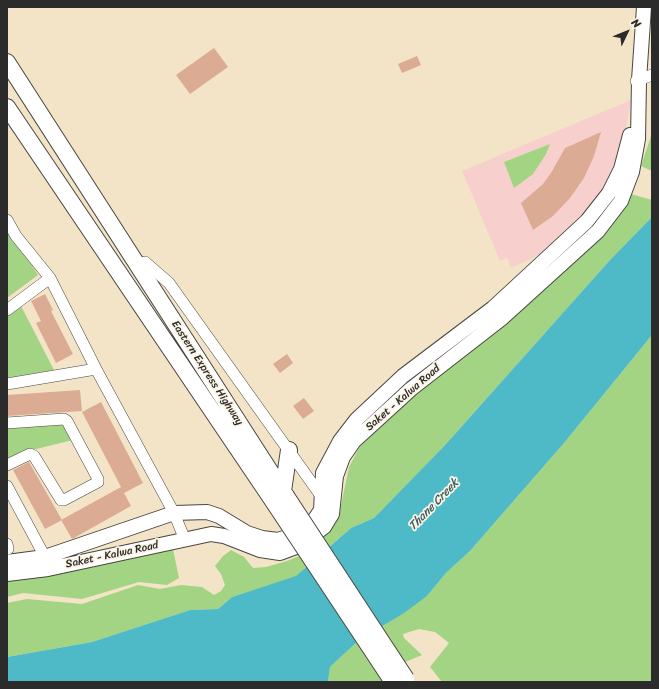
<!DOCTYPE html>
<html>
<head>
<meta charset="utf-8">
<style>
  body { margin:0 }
  #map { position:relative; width:659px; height:689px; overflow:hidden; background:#f3e4c7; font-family:Sriracha,sans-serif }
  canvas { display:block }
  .frame { position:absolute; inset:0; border:8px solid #2b2b2b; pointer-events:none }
  .north { position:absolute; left:607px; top:12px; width:40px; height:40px; -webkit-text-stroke:3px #fcf5e5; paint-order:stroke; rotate:47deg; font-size:11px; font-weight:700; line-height:16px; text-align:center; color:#2b2b2b }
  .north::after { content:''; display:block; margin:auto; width:14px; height:18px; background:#2b2b2b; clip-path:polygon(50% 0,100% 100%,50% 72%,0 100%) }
</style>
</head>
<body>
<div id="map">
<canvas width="659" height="689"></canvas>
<div class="frame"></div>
<div class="north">N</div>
</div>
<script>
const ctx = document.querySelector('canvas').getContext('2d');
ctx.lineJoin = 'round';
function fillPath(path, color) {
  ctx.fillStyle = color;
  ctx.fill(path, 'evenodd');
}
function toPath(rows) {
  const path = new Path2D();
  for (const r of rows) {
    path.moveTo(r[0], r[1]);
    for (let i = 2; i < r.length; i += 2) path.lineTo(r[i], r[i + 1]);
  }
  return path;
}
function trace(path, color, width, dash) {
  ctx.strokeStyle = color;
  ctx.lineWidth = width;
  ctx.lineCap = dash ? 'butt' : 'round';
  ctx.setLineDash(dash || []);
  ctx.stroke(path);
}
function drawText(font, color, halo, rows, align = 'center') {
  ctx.font = font + ' Sriracha,sans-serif';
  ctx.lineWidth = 3.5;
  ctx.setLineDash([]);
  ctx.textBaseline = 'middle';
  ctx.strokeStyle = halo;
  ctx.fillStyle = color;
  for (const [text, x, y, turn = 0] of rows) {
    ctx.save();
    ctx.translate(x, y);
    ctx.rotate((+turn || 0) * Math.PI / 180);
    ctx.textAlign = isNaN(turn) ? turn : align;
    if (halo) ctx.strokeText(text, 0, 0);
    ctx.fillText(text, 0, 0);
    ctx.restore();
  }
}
fillPath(toPath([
  [631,100,624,139,611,180,597,198,553,246,533,258,511,268,507,258,500,261,462,171]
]), '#f7d0ce');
fillPath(toPath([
  [652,133,652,171,641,166],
  [550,144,546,154,533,174,514,188,504,162],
  [631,194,652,200,652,217,610,260,446,444,374,518,351,528,328,548,321,538,339,515,349,467,359,448,412,394,614,220],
  [7,226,38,275,7,298],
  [20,304,54,370,7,378,7,314],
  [652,335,652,682,442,682,430,667,449,643,435,632,419,629,403,634,404,638,422,655,403,663,380,628,427,596,446,573,470,551,564,443],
  [63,424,73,440,28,451,7,461,7,426],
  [173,549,179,578,167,585,139,582,82,599,23,593,7,597,7,580,53,574],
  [231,550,244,557,253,568,266,567,287,561,304,554,310,563,296,577,232,597,218,609,190,610,92,642,7,657,7,603,27,599,82,604,138,585,160,589,181,585,202,587,214,595,221,591,225,585,221,574,215,566,223,556],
  [358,641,388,682,328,682,330,667]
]), '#a3d483');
fillPath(toPath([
  [652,217,652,335,564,443,470,551,446,573,427,596,404,613,358,641,330,667,328,682,7,682,7,657,92,642,190,610,218,609,232,597,296,576,351,528,374,518,446,444,610,260]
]), '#4ebac8');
fillPath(toPath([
  [214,48,228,67,190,94,176,75],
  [417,56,421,65,402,73,398,64],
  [601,132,594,156,584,178,570,198,553,216,533,230,521,203,543,184,551,173,565,148],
  [45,294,53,310,51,311,73,354,56,363,36,323,41,321,31,301],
  [287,354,293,363,280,373,273,364],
  [80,390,82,411,7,416,7,395],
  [304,398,314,411,303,419,293,406],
  [101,402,143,483,124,493,131,506,72,539,61,520,121,487,82,412],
  [29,462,62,520,45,529,13,470]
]), '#dcab94');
const minor = toPath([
  [636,81,652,75],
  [7,220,16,236,50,278,96,369,174,513,185,540],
  [137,264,145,262,169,283,324,500],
  [7,310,50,278],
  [7,384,96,369],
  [7,423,64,419,67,421,98,479,98,482,64,500,61,500,34,456,30,454,7,465],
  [7,486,45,557],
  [7,544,8,549]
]);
const major = toPath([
  [7,562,45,557,174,513,207,512,219,516,247,533,262,538,278,540,293,535,305,528,315,519,321,510,323,473,340,441,357,419,403,376,493,308,587,221,609,193,621,169,630,135],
  [7,574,48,569,211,534,224,536,260,550,280,553,299,546,324,527,332,514,336,476,343,457,354,441,411,389,501,319,598,231,621,201,632,172,638,139,639,80,644,7]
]);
const highway = toPath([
  [7,62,286,496],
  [7,107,275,504],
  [283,491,289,450]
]);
trace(minor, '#494742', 12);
trace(major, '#494742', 16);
trace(highway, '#494742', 18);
trace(minor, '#fff', 11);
trace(major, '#fff', 14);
trace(highway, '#fff', 16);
const highwayBridge = toPath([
  [286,496,406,679],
  [275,504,393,682]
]);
trace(highwayBridge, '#494742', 18, []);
trace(highwayBridge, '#fff', 16);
drawText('11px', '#2b2b2b', '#fcf5e5', [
  ["Eastern Express Highway",207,373,57],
  ["Saket - Kalwa Road",403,398,-41],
  ["Saket - Kalwa Road",112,555,-12]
]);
drawText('italic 12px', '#375d62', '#fcf5e5', [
  ["Thane Creek",434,505,-46]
]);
</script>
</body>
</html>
